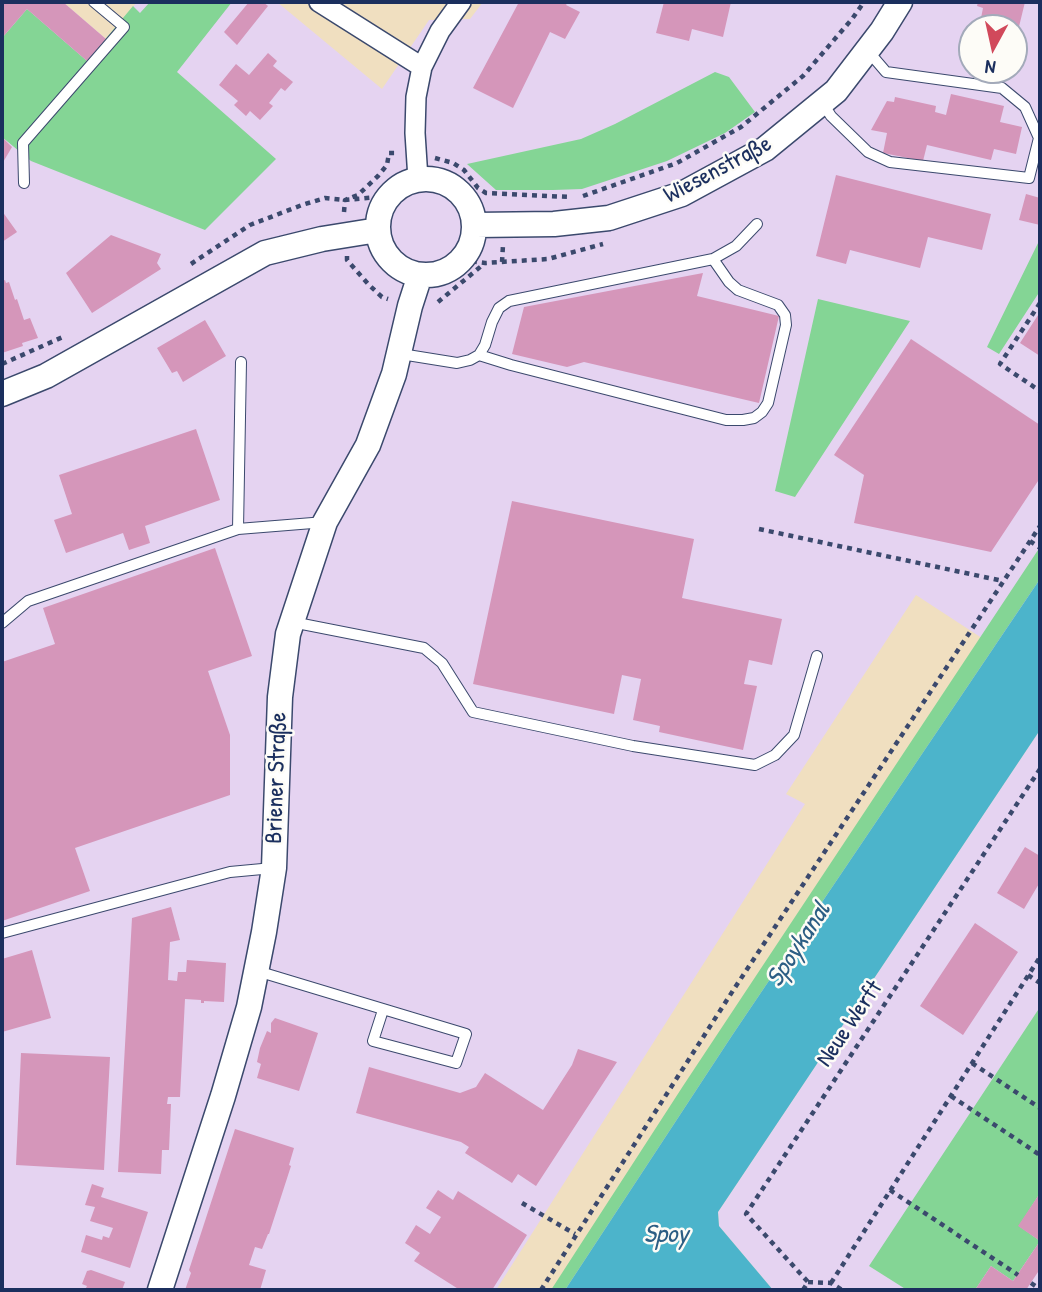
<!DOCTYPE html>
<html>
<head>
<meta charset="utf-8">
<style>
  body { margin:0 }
  #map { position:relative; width:1042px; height:1292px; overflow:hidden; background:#f0dfc0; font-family:"Patrick Hand",sans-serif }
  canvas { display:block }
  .frame { position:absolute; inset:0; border:4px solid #1b2f5e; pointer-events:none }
  .north { position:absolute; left:958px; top:14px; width:70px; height:70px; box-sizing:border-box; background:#fdfcf7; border:2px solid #a3aaba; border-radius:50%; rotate:188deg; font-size:19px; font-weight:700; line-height:28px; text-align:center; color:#1b2f5e }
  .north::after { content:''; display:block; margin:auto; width:24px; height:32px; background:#d1495b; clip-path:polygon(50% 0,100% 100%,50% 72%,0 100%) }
</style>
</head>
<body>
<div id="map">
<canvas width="1042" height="1292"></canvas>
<div class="frame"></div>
<div class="north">N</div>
</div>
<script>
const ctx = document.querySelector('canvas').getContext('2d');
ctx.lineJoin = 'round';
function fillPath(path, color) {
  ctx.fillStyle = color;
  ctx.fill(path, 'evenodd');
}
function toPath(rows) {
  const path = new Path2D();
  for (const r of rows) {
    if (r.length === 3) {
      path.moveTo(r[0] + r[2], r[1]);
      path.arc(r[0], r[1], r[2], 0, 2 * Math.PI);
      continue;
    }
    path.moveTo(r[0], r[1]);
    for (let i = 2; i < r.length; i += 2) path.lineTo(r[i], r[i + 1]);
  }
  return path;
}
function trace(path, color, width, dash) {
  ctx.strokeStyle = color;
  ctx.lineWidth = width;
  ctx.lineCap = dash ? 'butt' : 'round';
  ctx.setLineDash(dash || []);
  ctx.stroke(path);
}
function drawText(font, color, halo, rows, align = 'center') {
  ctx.font = font + ' "Patrick Hand",sans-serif';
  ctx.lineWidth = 5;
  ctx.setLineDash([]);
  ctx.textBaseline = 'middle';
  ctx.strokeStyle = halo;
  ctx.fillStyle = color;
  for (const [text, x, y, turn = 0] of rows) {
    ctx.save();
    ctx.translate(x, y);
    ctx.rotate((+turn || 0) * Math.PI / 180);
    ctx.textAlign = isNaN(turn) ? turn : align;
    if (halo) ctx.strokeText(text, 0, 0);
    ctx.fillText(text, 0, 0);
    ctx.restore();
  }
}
fillPath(toPath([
  [2,2,63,2,106,39,137,2,277,2,382,89,429,20,470,19,483,2,1040,2,1040,676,916,595,786,794,805,804,496,1290,2,1290],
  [972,28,1014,28,1014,70,972,70],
  [1040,730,1040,1290,773,1290,719,1226,718,1212]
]), '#e5d3f1');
fillPath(toPath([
  [150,2,232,2,177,72,276,159,205,230,31,161,2,137,2,38,27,9,87,61,133,6,140,13],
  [715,72,729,77,755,112,725,133,667,161,582,189,553,190,496,190,467,164,581,139,615,124],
  [1040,239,1040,291,999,354,987,347],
  [818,299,910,321,795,497,775,491],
  [1040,547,1040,579,733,1034,565,1290,551,1290,683,1086],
  [1040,1007,1040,1193,1019,1226,1040,1241,1013,1281,991,1266,975,1290,907,1290,869,1266]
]), '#84d595');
fillPath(toPath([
  [1040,579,1040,730,718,1212,719,1226,773,1290,565,1290,733,1034]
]), '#4cb4cb');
fillPath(toPath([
  [2,2,63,2,106,39,87,61,27,9,2,38],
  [249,2,263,2,268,6,237,45,224,32],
  [519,2,568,2,566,5,580,12,565,39,550,32,513,108,473,88],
  [664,2,731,2,723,37,692,29,689,41,656,33],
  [978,2,1025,2,1015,43,1014,28,979,28,983,8,977,6],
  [268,53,277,61,273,66,293,82,285,91,281,88,269,103,273,106,260,120,250,111,246,116,234,105,238,101,219,85,236,64,249,75],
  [951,94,1004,106,1000,122,1022,127,1016,154,994,149,991,160,927,145,923,161,883,153,887,133,871,130,887,101,894,102,895,97,936,106,935,112,946,115],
  [2,137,12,147,2,164],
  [836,175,991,214,982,250,928,237,920,268,850,250,846,264,816,256],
  [1026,194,1040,198,1040,225,1019,220],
  [2,211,17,232,2,242],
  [111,235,161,254,157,263,161,269,92,313,66,273],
  [703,273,697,296,779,316,759,403,584,362,567,367,512,354,524,307],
  [5,280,6,283,9,282,15,300,17,299,24,320,30,318,38,338,22,343,23,346,2,353,2,281],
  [1040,312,1040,356,1020,343],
  [205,320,226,356,183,382,177,371,172,373,157,348],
  [911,339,1040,425,1040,478,991,552,854,523,864,475,834,455],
  [196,429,220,500,145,526,150,543,129,550,123,533,66,553,54,520,72,514,59,475],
  [512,501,694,539,682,598,782,619,772,665,749,660,744,684,757,686,743,750,659,732,660,726,633,720,641,679,622,675,614,714,473,684],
  [215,548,252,656,208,671,230,735,230,795,75,848,90,891,2,921,2,662,55,644,43,608],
  [1025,847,1040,856,1040,882,1024,909,997,893],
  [171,907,180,940,170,942,168,980,177,981,178,972,186,972,187,960,226,963,224,1002,204,1001,204,1003,201,1003,201,1000,185,999,180,1097,168,1097,167,1104,171,1104,169,1150,162,1150,161,1174,118,1172,132,918],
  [975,923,1018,952,963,1035,920,1006],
  [32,950,51,1018,2,1032,2,959],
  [275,1018,318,1033,299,1091,257,1078,261,1064,257,1062,260,1048,267,1031,271,1033,271,1023],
  [578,1049,617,1062,536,1186,518,1174,512,1183,465,1153,469,1147,461,1142,356,1113,369,1067,460,1093,476,1087,485,1073,543,1110,572,1065],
  [21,1053,110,1057,104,1170,16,1165],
  [235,1129,294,1148,289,1165,291,1166,269,1234,268,1234,262,1249,255,1247,249,1265,266,1270,260,1290,185,1290,191,1273,189,1270],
  [92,1184,104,1188,101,1197,148,1212,130,1268,81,1252,86,1235,102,1240,103,1236,109,1238,113,1228,90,1221,95,1207,85,1205],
  [438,1190,453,1200,458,1191,527,1235,492,1290,460,1290,414,1261,420,1253,405,1243,416,1225,430,1234,441,1217,426,1208],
  [1040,1193,1040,1269,1026,1290,975,1290,991,1266,1013,1281,1040,1241,1018,1226],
  [91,1270,125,1282,122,1290,85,1290,87,1286,82,1284,87,1271]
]), '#d596ba');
const service = toPath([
  [822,102,831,116,868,152,890,162,1029,178,1039,138,1025,107,1002,88,886,72,868,51],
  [24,183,23,143,124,27,94,2],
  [401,354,457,363,470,360,479,355,485,345,492,322,499,308,509,301,713,259,736,246,757,224],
  [479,355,511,365,726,420,743,420,754,418,762,412,768,403,786,325,785,315,778,305,738,290,729,282,713,259],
  [238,529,241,362],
  [292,622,424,648,442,663,473,712,633,746,755,765,775,755,794,735,817,656],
  [2,623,28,601,238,529,325,522],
  [2,933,230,872,273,868],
  [257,971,466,1034,456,1063,373,1041,383,1010]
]);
const minor = toPath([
  [319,2,422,67],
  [418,179,415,133,416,97,422,67,440,31,461,2]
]);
const tertiary = toPath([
  [426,227,48],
  [476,225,554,224,609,218,682,194,765,149,836,91,882,31,900,2],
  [2,394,46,376,265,253,322,239,378,230],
  [160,1290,223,1096,249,1007,264,932,274,868,280,697,288,634,325,522,368,445,394,374,410,306,420,275]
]);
trace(service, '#3b496d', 12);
trace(minor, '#3b496d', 22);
trace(tertiary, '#3b496d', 27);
trace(toPath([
  [435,158,453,163,464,170,478,188,486,193,570,197],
  [583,196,677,163,741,127,803,76,852,19,864,2],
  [344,212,345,200,358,195,378,176,387,165,389,153,398,153],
  [347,256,347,260,369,285,382,297,388,299],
  [462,260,485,263,548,259,603,244],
  [502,262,503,245],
  [191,264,250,225,302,205,325,198,345,200,389,196],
  [438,302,485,263],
  [1040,303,1000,364,1040,391],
  [2,364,65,336],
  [759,529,1003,581],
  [1030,541,1040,548],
  [1028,975,1040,983],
  [972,1063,1040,1108],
  [951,1096,1040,1155],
  [890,1190,1018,1275],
  [522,1203,575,1234],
  [808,1282,831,1283,842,1290],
  [831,1283,1040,957],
  [1031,1283,1040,1289],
  [541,1290,734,989,1040,526],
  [803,1290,808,1282,746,1214,1040,769]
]), '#3b496d', 4.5, [5, 5]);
trace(service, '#fff', 10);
trace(minor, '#fff', 19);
trace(tertiary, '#fff', 24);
drawText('24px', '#1b2f5e', '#fdfcf7', [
  ["Wiesenstraße",718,170,-28],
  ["Briener Straße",277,778,-88],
  ["Neue Werft",850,1024,-56]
]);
drawText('italic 26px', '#2c5e84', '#fdfcf7', [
  ["Spoykanal",799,945,-57],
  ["Spoy",666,1235]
]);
</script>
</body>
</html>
